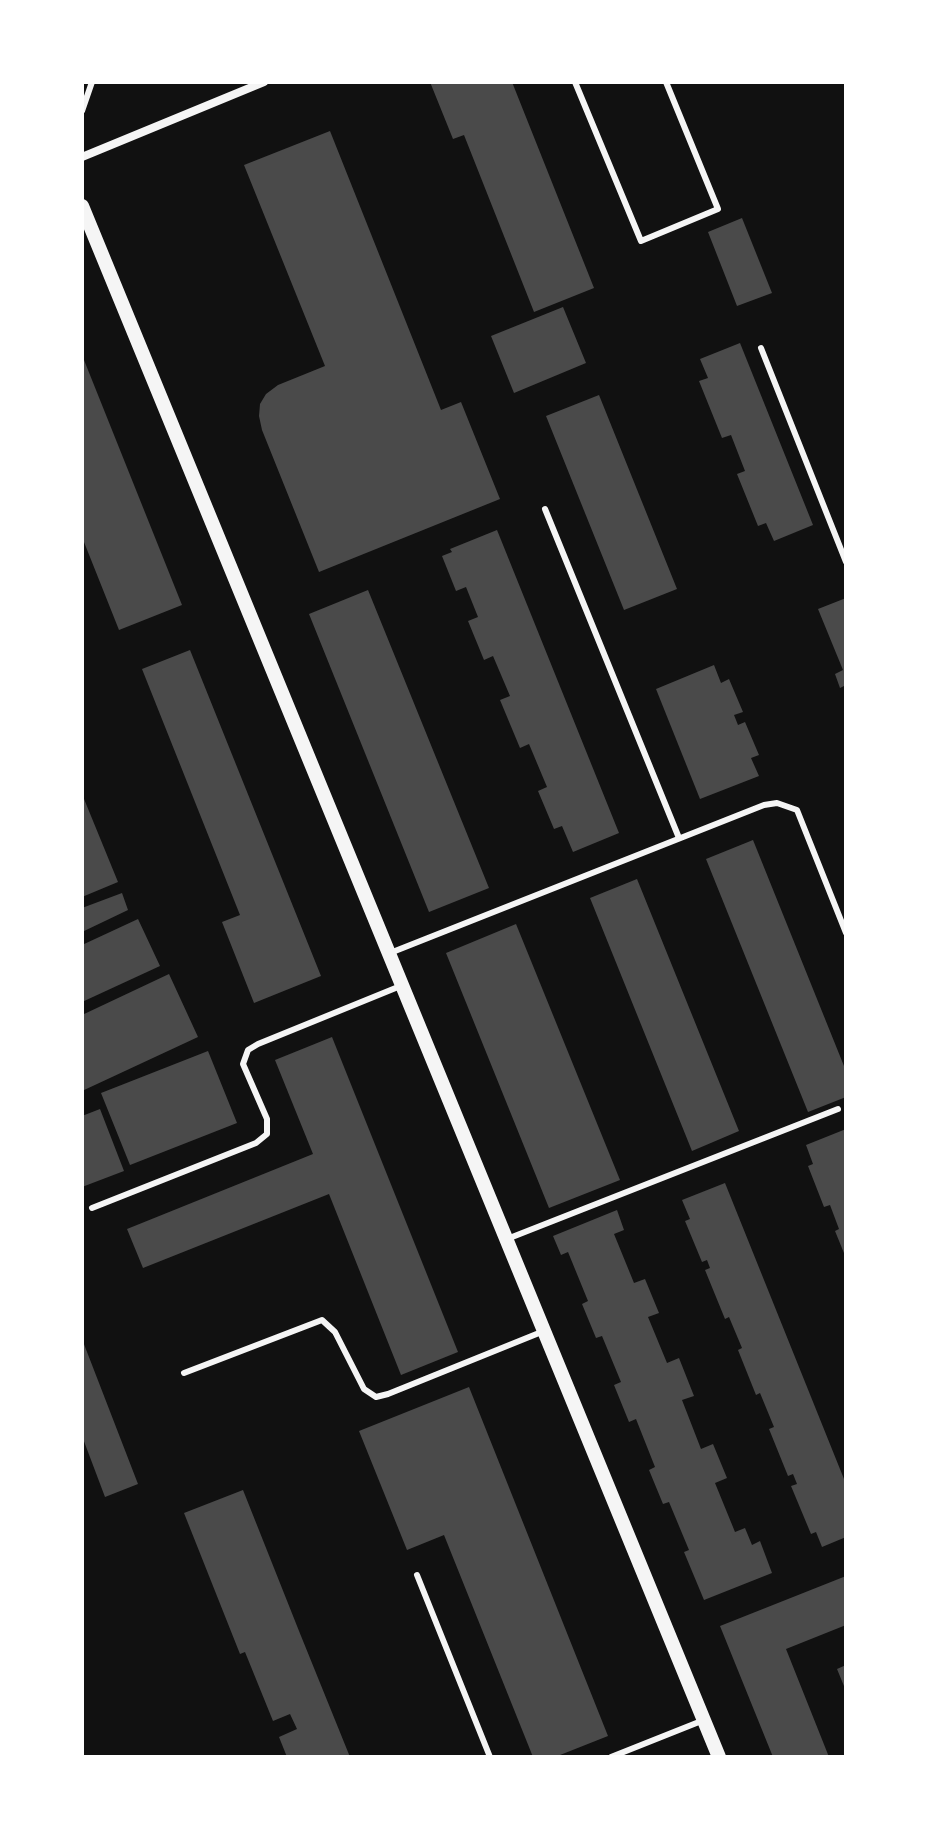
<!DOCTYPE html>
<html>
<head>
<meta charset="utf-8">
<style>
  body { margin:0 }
  #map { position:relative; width:928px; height:1839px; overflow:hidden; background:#111; font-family:"Asap Condensed",sans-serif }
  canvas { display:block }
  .frame { position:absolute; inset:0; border:84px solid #fff; pointer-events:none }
</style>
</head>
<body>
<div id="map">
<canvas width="928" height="1839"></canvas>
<div class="frame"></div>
</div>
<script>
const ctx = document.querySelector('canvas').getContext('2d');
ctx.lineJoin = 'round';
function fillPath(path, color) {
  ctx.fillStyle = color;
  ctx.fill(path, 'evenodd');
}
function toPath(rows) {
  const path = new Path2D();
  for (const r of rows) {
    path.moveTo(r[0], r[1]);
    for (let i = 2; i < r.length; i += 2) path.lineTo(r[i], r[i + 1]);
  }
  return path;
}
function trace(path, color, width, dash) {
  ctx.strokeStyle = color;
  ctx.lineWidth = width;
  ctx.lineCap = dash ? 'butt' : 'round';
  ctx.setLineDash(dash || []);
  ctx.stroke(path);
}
fillPath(toPath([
  [430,82,512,82,594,288,534,312,464,135,453,139],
  [330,131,441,410,461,402,500,499,319,572,262,430,259,416,260,404,266,394,278,385,325,366,244,165],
  [742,218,772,293,737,306,708,232],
  [563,307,586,363,514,393,491,336],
  [740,343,813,525,774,541,766,523,758,526,737,474,745,471,731,435,722,438,699,381,708,378,700,359],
  [82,355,182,605,119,630,82,537],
  [599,395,677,589,624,610,546,416],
  [497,530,619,833,573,852,562,826,554,829,538,791,547,787,529,744,520,748,500,700,510,696,493,656,484,660,468,621,478,617,466,587,456,591,442,556,452,552,450,549],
  [368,590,489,888,429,912,309,614],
  [846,598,846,685,840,688,835,674,843,670,818,609],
  [190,650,321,976,254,1003,222,922,240,915,142,669],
  [714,665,721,683,729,679,743,712,734,715,738,725,745,722,759,755,751,758,759,776,700,799,656,689],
  [82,794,118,882,82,897],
  [753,840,846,1071,846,1097,808,1112,706,859],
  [637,879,739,1131,692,1151,590,898],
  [122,893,128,910,82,932,82,908],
  [138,919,160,966,82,1002,82,945],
  [516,924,620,1180,549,1208,446,953],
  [169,974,198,1037,82,1091,82,1015],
  [332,1037,458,1352,401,1375,329,1194,143,1268,127,1229,313,1154,275,1060],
  [208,1051,237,1123,130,1165,101,1093],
  [100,1109,124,1171,82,1187,82,1116],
  [846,1129,846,1258,835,1231,839,1229,830,1205,824,1207,808,1166,813,1164,806,1145],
  [725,1183,846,1484,846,1537,822,1547,816,1532,811,1534,791,1486,797,1484,793,1474,788,1476,769,1429,774,1427,760,1393,756,1395,738,1350,742,1348,729,1317,725,1319,705,1270,710,1268,707,1260,702,1262,685,1221,690,1219,682,1200],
  [617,1210,624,1230,614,1234,634,1283,645,1279,659,1313,648,1317,667,1363,679,1358,694,1396,682,1400,701,1449,713,1444,727,1478,715,1483,735,1532,745,1528,752,1545,760,1541,772,1573,704,1600,684,1552,689,1550,669,1502,663,1504,649,1470,655,1467,636,1419,629,1422,614,1385,621,1382,602,1336,596,1338,582,1304,588,1301,568,1252,561,1255,553,1236],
  [82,1339,138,1484,105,1497,82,1436],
  [469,1387,608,1736,555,1757,533,1757,444,1535,407,1550,359,1431],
  [243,1490,299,1631,350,1757,287,1757,279,1737,297,1729,290,1714,273,1721,245,1652,240,1654,184,1513],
  [846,1576,846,1625,786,1649,829,1757,773,1757,720,1626],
  [846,1665,846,1691,837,1669]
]), '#4a4a4a');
trace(toPath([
  [575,82,641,241,718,209,666,82],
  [82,111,92,82],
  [761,348,846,562],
  [545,509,679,838],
  [390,953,764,805,777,803,797,810,846,933],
  [92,1208,256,1143,267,1134,267,1119,243,1064,248,1050,258,1044,403,985],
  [507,1239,838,1109],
  [184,1373,322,1320,335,1332,364,1389,376,1397,388,1394,544,1331],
  [417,1575,490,1757],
  [611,1757,704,1720]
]), '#f5f5f5', 6);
trace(toPath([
  [82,157,264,82]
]), '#f5f5f5', 8);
trace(toPath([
  [82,206,719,1757]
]), '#f5f5f5', 14);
</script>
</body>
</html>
